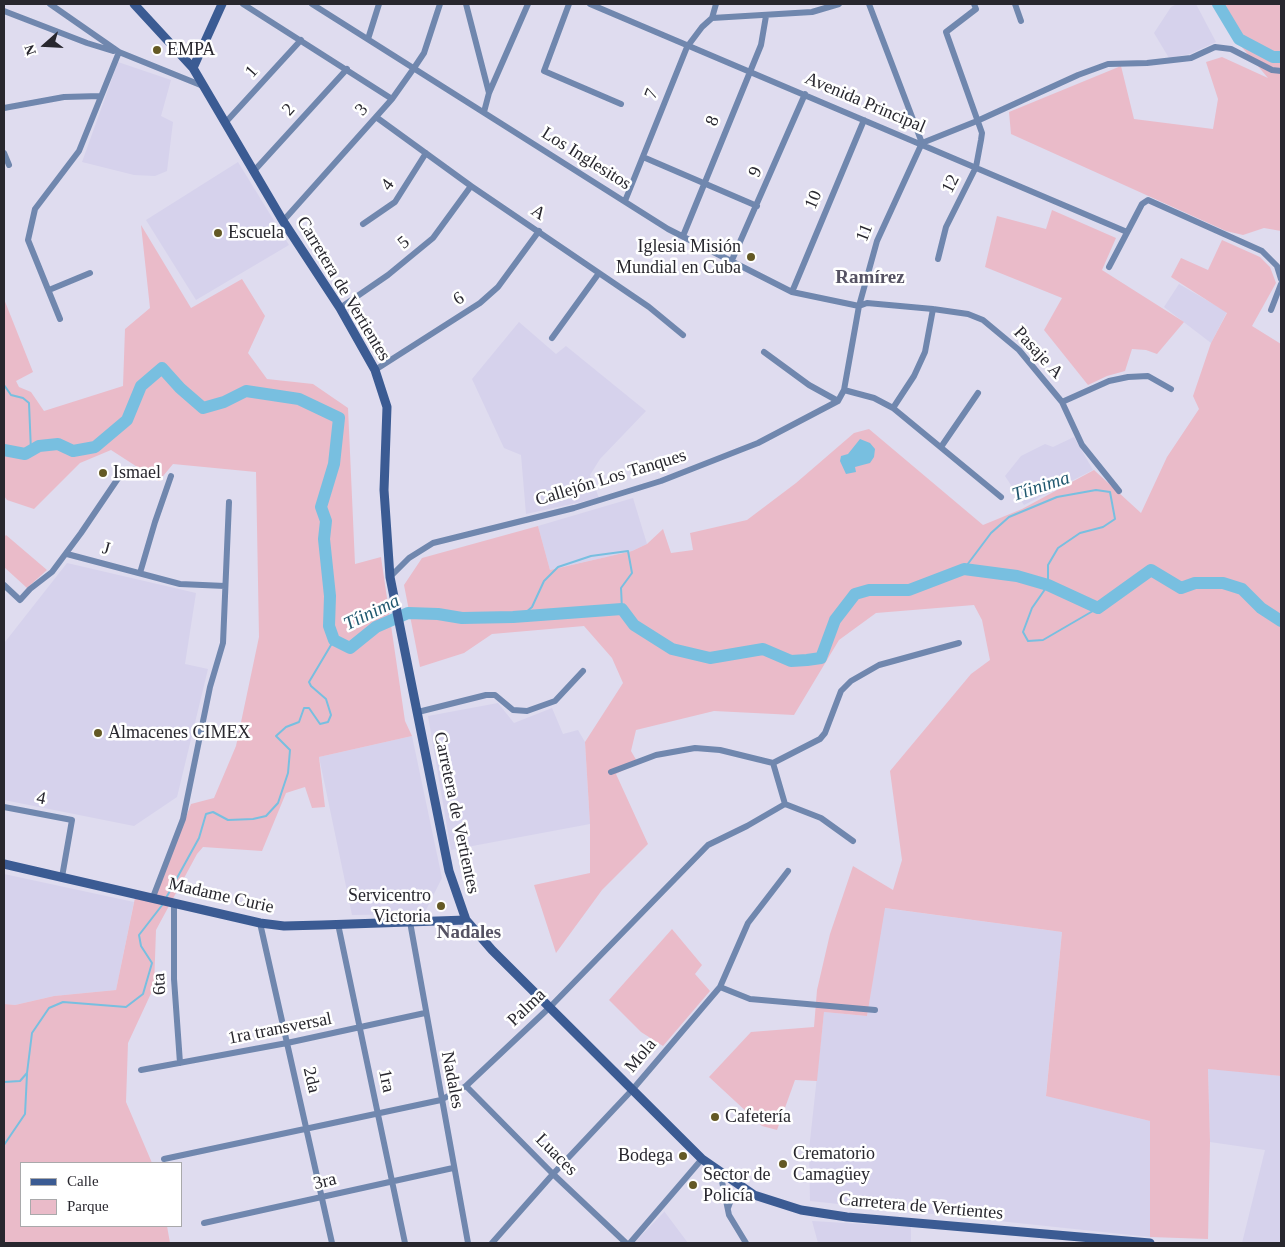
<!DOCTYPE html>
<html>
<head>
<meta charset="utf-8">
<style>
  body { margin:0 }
  #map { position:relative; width:1285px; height:1247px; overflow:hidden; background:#dfdcef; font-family:"Times New Roman",serif }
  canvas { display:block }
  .frame { position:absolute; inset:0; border:5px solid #28272e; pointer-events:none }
  .legend { position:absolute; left:20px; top:1162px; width:162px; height:65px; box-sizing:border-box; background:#fff; border:1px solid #a9a9ab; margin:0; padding:6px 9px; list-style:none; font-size:15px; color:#28272e }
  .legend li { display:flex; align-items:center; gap:10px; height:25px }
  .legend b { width:25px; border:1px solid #a9a9ab }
  .north { position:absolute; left:20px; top:20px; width:50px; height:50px; -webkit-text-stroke:4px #fff; paint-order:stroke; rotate:251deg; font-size:14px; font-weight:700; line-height:20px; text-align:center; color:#28272e }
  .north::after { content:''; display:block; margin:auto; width:18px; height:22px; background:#28272e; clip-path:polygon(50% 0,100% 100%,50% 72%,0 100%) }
</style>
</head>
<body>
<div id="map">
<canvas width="1285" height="1247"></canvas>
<div class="frame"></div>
<ul class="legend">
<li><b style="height:6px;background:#3b5b93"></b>Calle</li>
<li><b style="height:14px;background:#eabbc9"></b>Parque</li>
</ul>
<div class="north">N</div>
</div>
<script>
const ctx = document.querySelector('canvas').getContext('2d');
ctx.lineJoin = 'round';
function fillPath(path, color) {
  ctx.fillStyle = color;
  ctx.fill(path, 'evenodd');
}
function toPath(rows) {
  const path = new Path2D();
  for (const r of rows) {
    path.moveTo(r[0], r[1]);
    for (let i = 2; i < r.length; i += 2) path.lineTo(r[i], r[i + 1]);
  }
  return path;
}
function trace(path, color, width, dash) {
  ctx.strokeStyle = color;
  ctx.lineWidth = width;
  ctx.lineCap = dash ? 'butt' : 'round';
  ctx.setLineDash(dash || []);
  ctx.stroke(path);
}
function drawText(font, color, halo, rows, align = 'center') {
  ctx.font = font + ' "Times New Roman",serif';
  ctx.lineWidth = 5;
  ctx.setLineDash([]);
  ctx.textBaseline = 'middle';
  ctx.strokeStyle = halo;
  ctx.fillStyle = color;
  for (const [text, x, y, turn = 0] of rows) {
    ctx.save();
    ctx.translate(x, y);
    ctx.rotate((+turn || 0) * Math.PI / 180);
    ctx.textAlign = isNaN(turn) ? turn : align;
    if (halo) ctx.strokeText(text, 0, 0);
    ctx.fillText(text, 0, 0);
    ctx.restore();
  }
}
fillPath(toPath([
  [1177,4,1196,4,1216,42,1190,54,1169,58,1154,33,1171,7],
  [118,62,171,80,161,116,173,122,167,171,155,176,134,175,82,162],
  [238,162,289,245,196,300,146,220],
  [1179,284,1227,312,1211,343,1164,307],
  [519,322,556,354,566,346,646,411,600,459,590,475,599,498,526,514,521,455,504,448,472,379],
  [1074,437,1093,470,1024,505,1005,476,1021,456,1045,444,1053,447],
  [633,498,647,544,632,551,550,570,538,526],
  [67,563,196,593,185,664,208,669,177,797,134,826,4,800,5,642],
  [498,703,514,723,552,708,563,734,578,730,585,742,590,824,451,850,428,716],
  [412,736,442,878,424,914,352,915,319,757],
  [4,874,134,902,116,990,54,996,15,1005,4,1004],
  [884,908,1062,932,1046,1095,1150,1121,1150,1237,810,1201,809,1150,824,1012,867,1016],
  [1208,1068,1281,1076,1281,1243,1242,1243,1265,1150,1210,1142],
  [664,1211,688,1243,634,1243,664,1212],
  [812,1221,911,1227,911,1243,818,1243]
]), '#d6d2ec');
fillPath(toPath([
  [1219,4,1281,4,1281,231,1264,228,1243,235,1226,231,1011,134,1009,112,1121,66,1134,119,1213,129,1218,99,1206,62,1222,57,1268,78,1235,39],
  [1052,210,1116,238,1102,270,1184,322,1157,354,1146,350,1132,349,1125,371,1107,376,1088,385,1044,330,1062,298,985,267,997,216,1046,229],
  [141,225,191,308,242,279,265,316,248,353,267,379,313,384,348,408,355,564,381,557,405,721,412,736,319,757,325,807,312,808,305,787,286,793,262,851,203,847,197,854,156,930,154,987,128,1043,126,1102,152,1163,21,1163,21,1226,167,1226,170,1243,4,1243,4,1004,15,1005,54,996,116,990,136,893,156,896,191,804,214,798,236,746,259,637,256,472,173,464,159,481,111,450,80,463,34,509,7,500,4,496,4,299,33,372,16,381,19,387,31,392,44,411,123,386,125,329,150,308],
  [1222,240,1260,257,1270,267,1276,283,1252,326,1281,344,1281,1076,1208,1069,1210,1142,1208,1239,1150,1237,1150,1121,1046,1096,1062,932,885,908,867,1016,824,1012,817,1081,795,1080,777,1130,762,1126,709,1077,751,1032,814,1027,817,990,830,934,853,866,893,890,902,860,890,771,971,674,990,660,982,620,974,605,876,613,839,640,794,715,714,711,636,730,631,751,638,763,616,774,648,844,602,890,556,953,534,885,590,873,590,824,585,742,623,683,612,658,584,626,492,634,464,653,420,667,404,585,422,558,538,526,550,570,632,551,647,544,663,529,671,553,693,550,690,533,747,520,796,483,854,433,869,429,983,525,1022,509,1094,470,1141,513,1167,457,1199,409,1193,396,1211,343,1227,313,1171,277,1181,258,1208,270],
  [6,535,47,570,27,588,4,567,4,537],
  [672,929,702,965,695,974,710,991,663,1046,641,1032,609,1000]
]), '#eabbc9');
fillPath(toPath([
  [860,439,870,443,875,449,874,457,870,463,855,467,856,472,846,474,840,461,841,456,848,454]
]), '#78bfe0');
trace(toPath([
  [4,385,11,395,23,398,29,403,31,451],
  [964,569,991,533,1009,517,1057,497,1096,490,1110,492,1115,519,1103,527,1080,533,1058,548,1048,565,1048,585,1032,608,1023,632,1028,641,1043,640,1098,608],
  [523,615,532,607,544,581,558,567,591,556,628,551,632,573,621,588,622,609],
  [166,898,199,838,206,814,213,812,228,820,253,819,266,816,278,803,288,773,290,750,276,736,286,727,299,722,304,708,309,708,320,724,328,722,331,715,326,699,311,686,309,682,334,640],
  [4,1082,20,1081,27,1073,32,1033,49,1008,63,1002,126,1007,143,994,152,963,141,946,139,935,163,904],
  [4,1145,25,1114,27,1074]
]), '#78bfe0', 2);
trace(toPath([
  [1218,4,1239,39,1273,57,1281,57],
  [4,450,25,454,39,446,58,444,73,451,95,447,127,420,141,386,162,368,180,388,203,408,224,402,246,391,299,399,339,418,334,464,321,507,326,521,324,539,330,596,329,626,334,640,350,648,376,627,408,613,438,614,462,618,513,617,622,609,634,625,672,649,710,658,763,649,791,661,807,660,821,658,835,620,855,594,869,590,909,590,964,569,1017,576,1048,585,1098,608,1151,570,1181,588,1195,583,1223,583,1242,589,1261,608,1281,621]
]), '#78bfe0', 12);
trace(toPath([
  [50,4,119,52,203,86],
  [243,4,392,99],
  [312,4,668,229,792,292,859,306,867,303,933,309,968,314,983,320,1019,350,1062,402,1082,445,1119,491],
  [466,4,489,93],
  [569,4,544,71,621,104],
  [590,4,1127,232],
  [869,4,922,143],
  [1015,4,1021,21],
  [4,11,87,43,113,51],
  [712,18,812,12,839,4],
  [368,39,379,4],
  [4,108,64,97,100,96],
  [484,112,489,93,528,4],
  [376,117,471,186,649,307,683,335],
  [225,123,301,40],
  [922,143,977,121,1078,75,1108,64,1147,63,1191,58,1215,47,1231,49,1272,70,1281,71],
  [4,153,9,165],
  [643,157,757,206],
  [253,172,347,69],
  [625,201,687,47,702,27,712,18,716,4],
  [283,221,392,99,414,68,424,53,440,4],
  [363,224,395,202,426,153],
  [683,236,761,45,766,16],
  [938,259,946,227,976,167,981,140,982,133,946,32,976,9,974,4],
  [732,260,805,94],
  [1109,267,1142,204,1148,200,1262,251,1277,266,1281,279],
  [49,290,90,273],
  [792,292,864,120],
  [340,308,388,275,433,238,471,186],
  [1271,310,1281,284],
  [60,319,28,240,35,209,79,151,119,52],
  [552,338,599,273],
  [764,352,809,385,838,401],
  [375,370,480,303,498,287,539,231],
  [844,390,874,398,893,408,1001,497],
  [1062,402,1109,381,1128,377,1148,376,1171,389],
  [893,408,914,376,925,352,933,309],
  [941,447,978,393],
  [67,554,180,584,225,586],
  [140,573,155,522,171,476],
  [390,577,409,558,433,543,574,508,661,481,758,443,838,401,844,390,859,306,877,241,922,143],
  [4,585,20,600,30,589,52,572,81,533,121,474],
  [418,712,486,695,495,695,513,710,527,711,555,701,583,671],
  [773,763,785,804],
  [611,772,656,755,695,748,720,750,773,763,820,739,825,733,841,691,851,681,879,665,959,643],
  [785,804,821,818,853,841],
  [4,807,72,820,62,877],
  [153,897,183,819,210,687,223,643,229,502],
  [174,903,174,979,180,1063],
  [410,922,468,1243],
  [260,923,332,1243],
  [338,924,405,1243],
  [720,987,750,999,875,1010],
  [141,1070,287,1043,425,1013],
  [466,1086,553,1174,626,1243],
  [164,1159,441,1100,466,1086,550,1007,708,845,747,826,785,804],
  [720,1172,729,1215,746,1243],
  [728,1208,731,1200,750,1193],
  [204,1223,453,1168],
  [492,1243,553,1174,633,1089,720,987,748,923,788,871],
  [630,1243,702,1159]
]), '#7087ae', 6);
trace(toPath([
  [134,4,193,68,283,221,340,308,375,370,387,407,384,490,390,577,449,871,466,920,492,950,702,1159,754,1195,801,1210,847,1217,1150,1243],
  [193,68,222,4],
  [4,864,260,923,284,926,322,925,466,920]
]), '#3b5b93', 9);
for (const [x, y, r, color] of [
  [157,50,5,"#645925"],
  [218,233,5,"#645925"],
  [751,257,5,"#645925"],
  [103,473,5,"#645925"],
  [98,733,5,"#645925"],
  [441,906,5,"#645925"],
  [715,1117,5,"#645925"],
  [683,1156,5,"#645925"],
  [783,1164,5,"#645925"],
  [693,1185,5,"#645925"]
]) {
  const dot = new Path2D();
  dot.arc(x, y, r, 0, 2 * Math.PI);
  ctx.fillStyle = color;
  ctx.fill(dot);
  trace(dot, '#fff', 2);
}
drawText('18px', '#28272e', '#fff', [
  ["EMPA",167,50],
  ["Escuela",228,233],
  ["Iglesia Misión",741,247,"right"],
  ["Mundial en Cuba",741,268,"right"],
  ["Ismael",113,473],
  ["Almacenes CIMEX",108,733],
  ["Servicentro",431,896,"right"],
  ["Victoria",431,917,"right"],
  ["Cafetería",725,1117],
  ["Crematorio",793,1154],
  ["Camagüey",793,1175],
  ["Bodega",673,1156,"right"],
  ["Sector de",703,1175],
  ["Policía",703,1196]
], 'left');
drawText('18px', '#28272e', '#fff', [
  ["1",252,72,-48],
  ["7",652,94,-68],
  ["Avenida Principal",865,103,23],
  ["2",289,110,-48],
  ["3",362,110,-48],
  ["8",713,121,-68],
  ["Los Inglesitos",586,159,32],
  ["9",756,172,-67],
  ["12",951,184,-63],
  ["4",388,185,-54],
  ["10",814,200,-67],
  ["A",538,213,34],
  ["11",865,233,-69],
  ["5",404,243,-39],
  ["Carretera de Vertientes",343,289,59],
  ["6",459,299,-32],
  ["Pasaje A",1038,353,47],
  ["Callejón Los Tanques",611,478,-17],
  ["J",106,549,15],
  ["4",41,799,11],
  ["Carretera de Vertientes",456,813,78],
  ["Madame Curie",221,896,13],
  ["6ta",160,984,-93],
  ["Palma",527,1008,-44],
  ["1ra transversal",280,1029,-11],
  ["Mola",641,1056,-50],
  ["2da",311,1080,77],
  ["Nadales",452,1080,79],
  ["1ra",386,1081,78],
  ["Luaces",556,1155,45],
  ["3ra",325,1182,-14],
  ["Carretera de Vertientes",921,1207,5]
]);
drawText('bold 19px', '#555263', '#fff', [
  ["Ramírez",870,278],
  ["Nadales",469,933]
]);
drawText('italic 19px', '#20586f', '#fff', [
  ["Tíinima",1041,487,-18],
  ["Tíinima",372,613,-26]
]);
</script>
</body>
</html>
